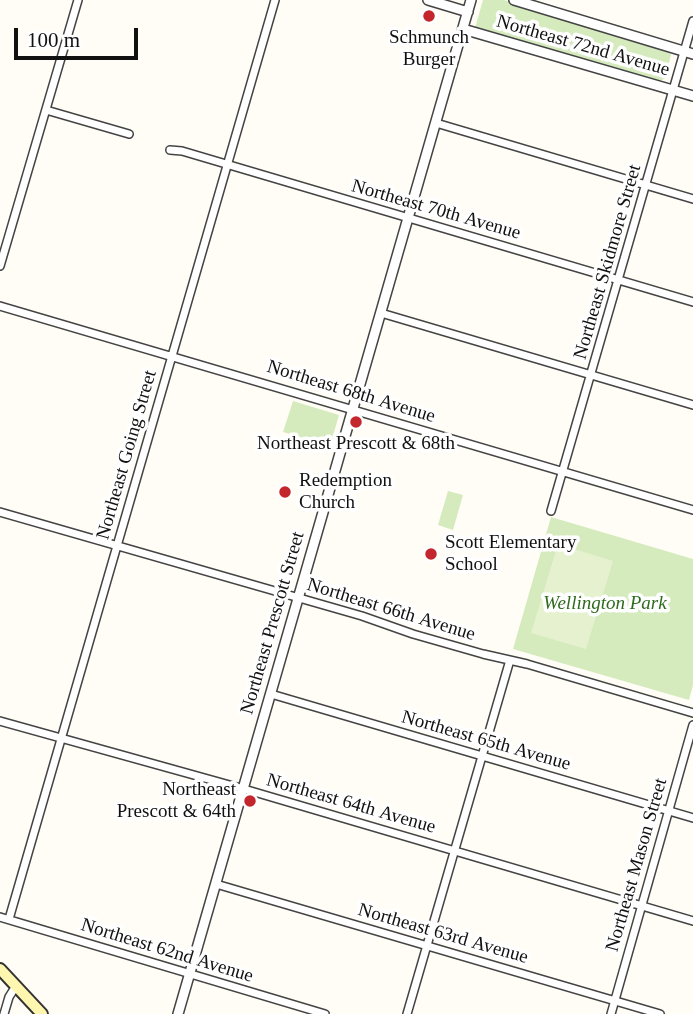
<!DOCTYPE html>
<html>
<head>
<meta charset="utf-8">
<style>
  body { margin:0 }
  #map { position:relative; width:693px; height:1014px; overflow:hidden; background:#fffdf5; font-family:Georgia,serif }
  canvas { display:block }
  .scale { position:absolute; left:14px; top:28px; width:124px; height:32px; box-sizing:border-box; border:4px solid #111; border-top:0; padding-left:9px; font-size:21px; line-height:24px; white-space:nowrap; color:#111; -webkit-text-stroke:5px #fff; paint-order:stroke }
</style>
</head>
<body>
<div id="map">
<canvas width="693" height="1014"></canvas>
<div class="scale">100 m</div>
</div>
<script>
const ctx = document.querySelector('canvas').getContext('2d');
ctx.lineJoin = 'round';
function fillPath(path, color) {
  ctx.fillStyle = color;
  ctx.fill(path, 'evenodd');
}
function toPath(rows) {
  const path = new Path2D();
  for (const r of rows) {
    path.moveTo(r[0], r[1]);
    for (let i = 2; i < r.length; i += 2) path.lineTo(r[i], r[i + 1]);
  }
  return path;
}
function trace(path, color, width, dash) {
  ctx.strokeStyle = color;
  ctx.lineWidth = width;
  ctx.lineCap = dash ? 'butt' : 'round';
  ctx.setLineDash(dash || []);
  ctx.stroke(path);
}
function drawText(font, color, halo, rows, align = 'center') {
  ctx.font = font + ' Georgia,serif';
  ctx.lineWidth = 7;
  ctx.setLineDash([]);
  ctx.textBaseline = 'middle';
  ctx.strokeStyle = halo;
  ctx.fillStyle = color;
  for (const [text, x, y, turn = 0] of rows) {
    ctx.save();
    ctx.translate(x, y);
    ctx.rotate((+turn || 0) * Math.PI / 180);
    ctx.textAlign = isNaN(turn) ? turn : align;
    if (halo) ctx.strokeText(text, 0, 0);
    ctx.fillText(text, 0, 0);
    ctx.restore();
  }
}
fillPath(toPath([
  [483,0,504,0,667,49,671,55,665,78,659,82,475,28],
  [293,401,339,415,330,446,283,432],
  [448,491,463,495,453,530,438,525],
  [551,517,693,559,693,685,689,700,513,649]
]), '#d5ebbd');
fillPath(toPath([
  [558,544,613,561,586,649,531,633]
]), '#e6f2cf');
const minor = toPath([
  [46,110,129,134],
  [436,123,693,199],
  [170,150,182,151,693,302],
  [0,266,78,0],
  [0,306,693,510],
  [381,313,693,405],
  [551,511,693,21],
  [0,512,362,616,413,634,483,654,527,664,693,713],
  [271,694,693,818],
  [0,721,244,789,693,921],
  [216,884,660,1014],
  [0,917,325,1014],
  [9,919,275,0],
  [4,1014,9,997,16,986],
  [407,1014,510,660],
  [611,1014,693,725]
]);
const tertiary = toPath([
  [428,0,468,12],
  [514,0,693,54],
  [463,29,693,96],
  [178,1014,471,0]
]);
const secondary = toPath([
  [0,969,42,1014]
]);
trace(minor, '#444', 10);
trace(tertiary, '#444', 12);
trace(secondary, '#333', 14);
trace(minor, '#fff', 7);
trace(tertiary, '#fff', 9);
trace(secondary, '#fff6b0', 10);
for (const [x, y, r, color] of [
  [429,16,7,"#c4262e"],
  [356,422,7,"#c4262e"],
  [285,492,7,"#c4262e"],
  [431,554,7,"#c4262e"],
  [250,801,7,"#c4262e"]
]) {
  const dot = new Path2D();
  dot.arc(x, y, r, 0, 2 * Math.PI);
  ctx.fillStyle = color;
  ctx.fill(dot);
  trace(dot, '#fff', 2.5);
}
drawText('19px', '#111', '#fff', [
  ["Schmunch",429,38],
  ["Burger",429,60],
  ["Northeast Prescott & 68th",356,444],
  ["Redemption",299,481,"left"],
  ["Church",299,503,"left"],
  ["Scott Elementary",445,543,"left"],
  ["School",445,565,"left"],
  ["Northeast",236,790,"right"],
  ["Prescott & 64th",236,812,"right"]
]);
drawText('19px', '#111', '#fff', [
  ["Northeast 72nd Avenue",583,46,16],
  ["Northeast 70th Avenue",436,210,16],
  ["Northeast Skidmore Street",608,262,-74],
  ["Northeast 68th Avenue",351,392,17],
  ["Northeast Going Street",127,455,-74],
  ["Northeast 66th Avenue",391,610,17],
  ["Northeast Prescott Street",273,623,-74],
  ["Northeast 65th Avenue",486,741,16],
  ["Northeast 64th Avenue",351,804,16],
  ["Northeast Mason Street",637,865,-74],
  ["Northeast 63rd Avenue",443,934,16],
  ["Northeast 62nd Avenue",167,951,17]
]);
drawText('italic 19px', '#2f6b1f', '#fff', [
  ["Wellington Park",605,604]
]);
</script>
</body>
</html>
